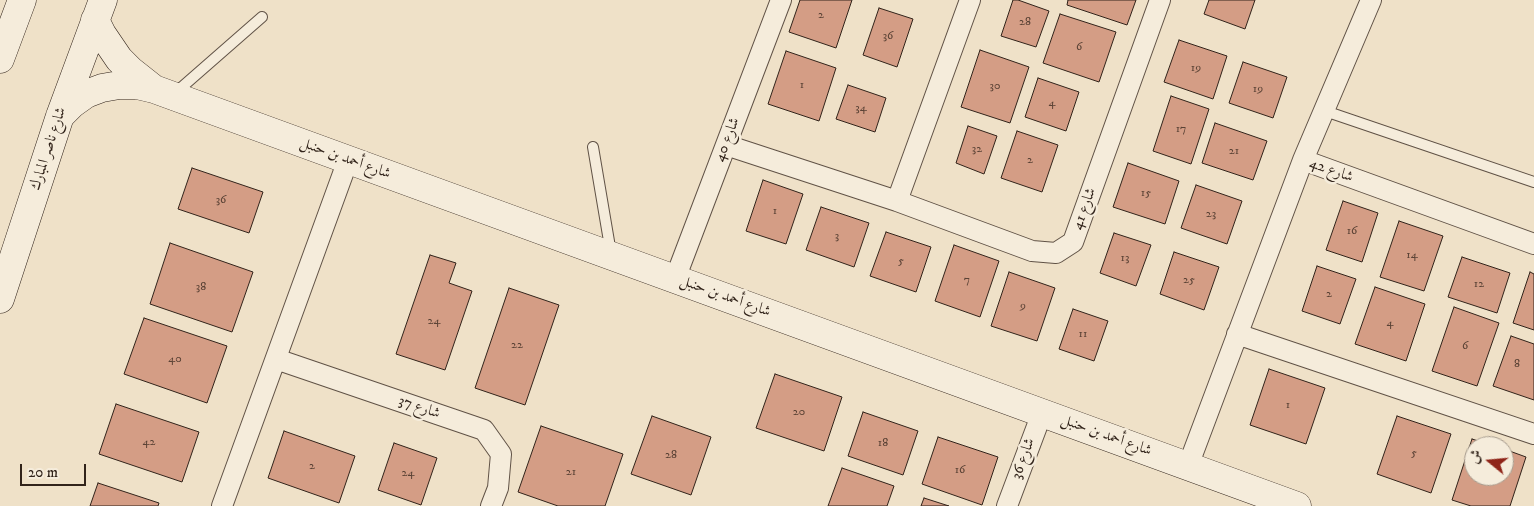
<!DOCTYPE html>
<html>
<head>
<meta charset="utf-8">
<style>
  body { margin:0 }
  #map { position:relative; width:1534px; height:506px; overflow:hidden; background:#efe1c8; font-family:"IM FELL DW Pica",Amiri,serif }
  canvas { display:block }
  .north { position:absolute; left:1464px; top:436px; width:50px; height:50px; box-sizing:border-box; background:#f5ecdb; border:1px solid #a79c8e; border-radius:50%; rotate:287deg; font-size:14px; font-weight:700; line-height:20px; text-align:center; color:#31231a }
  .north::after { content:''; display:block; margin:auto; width:18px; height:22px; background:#8f2418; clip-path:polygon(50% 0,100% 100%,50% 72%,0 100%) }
  .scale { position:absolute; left:20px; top:464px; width:66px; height:22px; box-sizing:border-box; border:2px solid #31231a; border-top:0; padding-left:6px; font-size:15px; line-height:18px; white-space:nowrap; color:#31231a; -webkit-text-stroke:4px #f5ecdb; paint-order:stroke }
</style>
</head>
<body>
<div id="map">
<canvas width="1534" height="506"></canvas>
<div class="north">ش</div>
<div class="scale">20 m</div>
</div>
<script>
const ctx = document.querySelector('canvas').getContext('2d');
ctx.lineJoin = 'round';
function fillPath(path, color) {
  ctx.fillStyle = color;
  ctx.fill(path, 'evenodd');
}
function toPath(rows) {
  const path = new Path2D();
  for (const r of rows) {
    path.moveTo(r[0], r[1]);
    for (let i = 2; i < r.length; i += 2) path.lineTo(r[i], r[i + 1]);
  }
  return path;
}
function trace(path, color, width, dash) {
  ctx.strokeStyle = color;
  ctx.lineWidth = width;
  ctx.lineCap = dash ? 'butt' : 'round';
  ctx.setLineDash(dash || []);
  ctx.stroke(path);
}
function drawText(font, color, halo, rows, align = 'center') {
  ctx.font = font + ' "IM FELL DW Pica",Amiri,serif';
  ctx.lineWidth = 5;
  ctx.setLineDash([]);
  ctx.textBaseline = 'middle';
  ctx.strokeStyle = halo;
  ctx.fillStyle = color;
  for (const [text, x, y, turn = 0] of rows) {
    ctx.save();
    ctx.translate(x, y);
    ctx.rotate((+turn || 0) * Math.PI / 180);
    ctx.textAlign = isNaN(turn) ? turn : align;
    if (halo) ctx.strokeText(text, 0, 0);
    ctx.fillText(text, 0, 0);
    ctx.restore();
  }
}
const building = toPath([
  [800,0,852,0,836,48,789,32,800,0],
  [1013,0,1018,0,1049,11,1036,47,1001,36,1013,0],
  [1068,0,1136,0,1127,25,1067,5,1068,0],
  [1209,0,1255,0,1245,29,1204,14,1209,0],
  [879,8,913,19,897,67,863,55,879,8],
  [1060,14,1116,32,1099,82,1043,63,1060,14],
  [1179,40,1227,56,1213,99,1164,82,1179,40],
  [980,50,1029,67,1010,123,961,107,980,50],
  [786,51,836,68,819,121,768,104,786,51],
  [1243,62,1287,77,1273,118,1229,103,1243,62],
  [1038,78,1079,92,1066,131,1025,117,1038,78],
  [848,85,886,98,875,132,836,119,848,85],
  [1171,96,1209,109,1191,164,1153,151,1171,96],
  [1215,123,1267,141,1253,180,1202,163,1215,123],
  [968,126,997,136,984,174,956,163,968,126],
  [1017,131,1058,145,1042,192,1001,178,1017,131],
  [1128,163,1179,181,1165,224,1113,207,1128,163],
  [192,168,263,192,249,233,178,209,192,168],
  [763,180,803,194,786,244,746,231,763,180],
  [1196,185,1242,201,1227,244,1181,228,1196,185],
  [1343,201,1378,213,1362,262,1326,250,1343,201],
  [821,207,869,223,854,267,806,250,821,207],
  [1399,221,1443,236,1424,291,1380,277,1399,221],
  [886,232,931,247,916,292,870,276,886,232],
  [1114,233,1151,245,1136,286,1100,273,1114,233],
  [170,243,253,272,232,332,150,304,170,243],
  [954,245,999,261,980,317,935,301,954,245],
  [1174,252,1219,267,1204,310,1160,294,1174,252],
  [430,255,456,263,449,283,472,291,445,370,396,354,430,255],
  [1462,257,1510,273,1497,313,1448,297,1462,257],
  [1317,266,1356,279,1340,324,1302,311,1317,266],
  [1009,272,1055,288,1037,341,991,326,1009,272],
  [1530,272,1534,274,1534,330,1513,323,1530,272],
  [1375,287,1425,304,1406,361,1355,344,1375,287],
  [509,288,559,305,525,405,475,388,509,288],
  [1454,307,1499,323,1477,386,1432,371,1454,307],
  [1073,309,1108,321,1094,361,1059,349,1073,309],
  [144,318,227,346,207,403,124,374,144,318],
  [1511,336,1534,344,1534,400,1493,386,1511,336],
  [1269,369,1325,388,1306,444,1250,425,1269,369],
  [775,374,842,397,824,451,756,428,775,374],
  [116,404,199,432,182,482,99,454,116,404],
  [863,412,918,431,903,475,848,456,863,412],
  [652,416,711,437,691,495,631,474,652,416],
  [1397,416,1451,434,1431,493,1377,474,1397,416],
  [541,426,623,454,605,506,558,506,518,492,541,426],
  [284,431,355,456,339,503,268,478,284,431],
  [938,437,998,457,982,505,922,484,938,437],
  [1472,439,1494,446,1474,446,1474,476,1504,476,1504,449,1526,457,1510,506,1471,506,1452,500,1472,439],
  [394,443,437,458,421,505,378,490,394,443],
  [842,468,894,486,887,506,828,506,842,468],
  [98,483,159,503,158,506,90,506,98,483],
  [924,498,949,506,921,506,924,498]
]);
fillPath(building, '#d49d85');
trace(building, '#31231a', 1);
const lane = toPath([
  [174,94,262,17],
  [1325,111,1534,182],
  [593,147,611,253]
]);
const street = toPath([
  [726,145,897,201,1032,251,1056,253,1073,242,1160,0],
  [1303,160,1534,244],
  [897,201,970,0],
  [675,279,781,0],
  [1237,334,1534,434],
  [276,359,484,430,501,454,498,488,491,506],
  [1188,466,1303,160,1371,0],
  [222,506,348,160],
  [1007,506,1042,413]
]);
const secondary = toPath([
  [95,20,102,34,119,59,130,70,154,89],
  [0,59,22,0],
  [60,116,72,104,86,94,102,88,119,85,137,85,154,89,1297,506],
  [0,299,60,116,103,0]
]);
trace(lane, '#605246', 12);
trace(street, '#605246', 22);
trace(secondary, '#31231a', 29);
trace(lane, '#f5ecdb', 10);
trace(street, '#f5ecdb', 20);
trace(secondary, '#f5ecdb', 28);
drawText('12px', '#5a4235', null, [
  ["2",821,16],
  ["28",1025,23],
  ["36",888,37],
  ["6",1079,48],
  ["19",1196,69],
  ["1",802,86],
  ["30",995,87],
  ["19",1258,90],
  ["4",1052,104],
  ["34",861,109],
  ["17",1181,130],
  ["32",977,150],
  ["21",1234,152],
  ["2",1030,161],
  ["15",1146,194],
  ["36",221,201],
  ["1",775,212],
  ["23",1211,215],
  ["16",1352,232],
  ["3",837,237],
  ["14",1412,256],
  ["13",1125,259],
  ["5",901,262],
  ["7",967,281],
  ["25",1189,281],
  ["12",1479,285],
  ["38",201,288],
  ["2",1329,295],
  ["9",1023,307],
  ["24",434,322],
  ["4",1390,324],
  ["11",1083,335],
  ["22",517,346],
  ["6",1465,347],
  ["40",175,360],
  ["8",1517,365],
  ["1",1288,406],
  ["20",799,413],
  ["42",149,443],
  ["18",883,444],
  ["5",1414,454],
  ["28",671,456],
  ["2",312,467],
  ["16",960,471],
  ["21",571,473],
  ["24",408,474]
]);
drawText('15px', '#31231a', '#f5ecdb', [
  ["شارع 40",728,140,-69],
  ["شارع ناصر المبارك",49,149,-72],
  ["شارع أحمد بن حنبل",345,159,20],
  ["شارع 42",1331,171,20],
  ["شارع 41",1085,209,-70],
  ["شارع أحمد بن حنبل",725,297,20],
  ["شارع 37",419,408,19],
  ["شارع أحمد بن حنبل",1106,436,20],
  ["شارع 36",1024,459,-70]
]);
</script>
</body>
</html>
